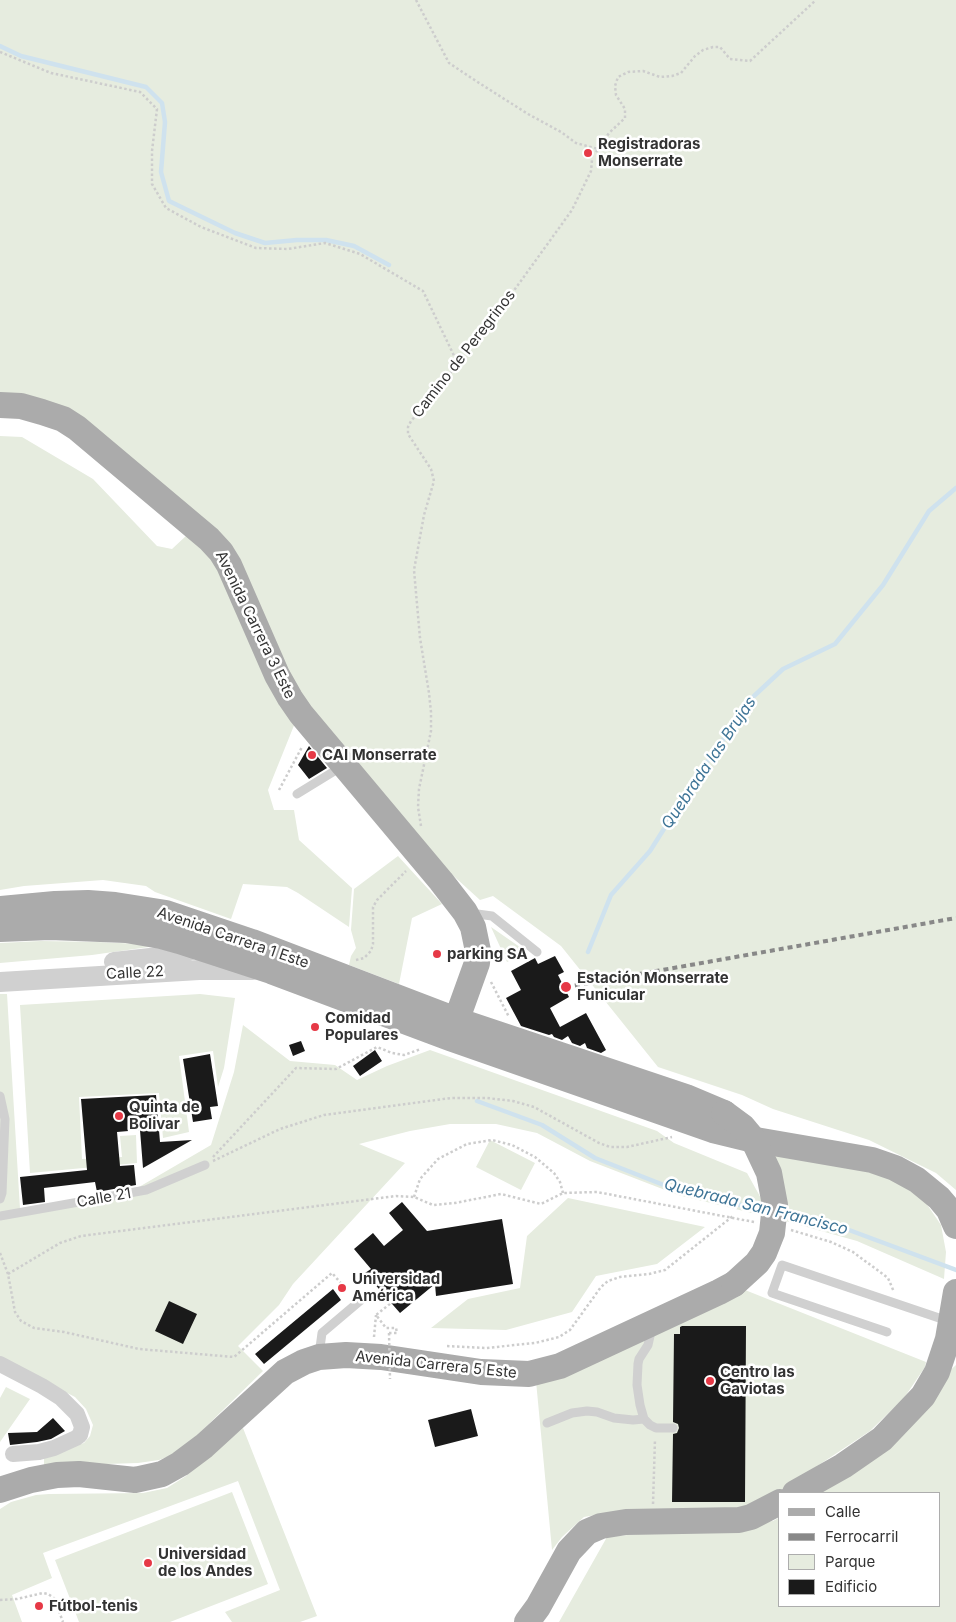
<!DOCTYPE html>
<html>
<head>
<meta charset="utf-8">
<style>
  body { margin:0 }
  #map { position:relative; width:956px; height:1622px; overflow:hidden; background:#fff; font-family:Inter,sans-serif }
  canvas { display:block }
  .legend { position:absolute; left:778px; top:1492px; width:162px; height:115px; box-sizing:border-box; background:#fff; border:1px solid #adadad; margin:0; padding:6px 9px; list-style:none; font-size:15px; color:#333 }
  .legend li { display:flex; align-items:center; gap:10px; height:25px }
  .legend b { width:25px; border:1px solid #adadad }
</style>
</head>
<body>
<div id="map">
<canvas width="956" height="1622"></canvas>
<ul class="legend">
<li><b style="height:6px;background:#ababab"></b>Calle</li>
<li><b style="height:6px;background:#888"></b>Ferrocarril</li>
<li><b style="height:14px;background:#e6ecdf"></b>Parque</li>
<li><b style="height:14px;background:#1a1a1a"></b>Edificio</li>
</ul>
</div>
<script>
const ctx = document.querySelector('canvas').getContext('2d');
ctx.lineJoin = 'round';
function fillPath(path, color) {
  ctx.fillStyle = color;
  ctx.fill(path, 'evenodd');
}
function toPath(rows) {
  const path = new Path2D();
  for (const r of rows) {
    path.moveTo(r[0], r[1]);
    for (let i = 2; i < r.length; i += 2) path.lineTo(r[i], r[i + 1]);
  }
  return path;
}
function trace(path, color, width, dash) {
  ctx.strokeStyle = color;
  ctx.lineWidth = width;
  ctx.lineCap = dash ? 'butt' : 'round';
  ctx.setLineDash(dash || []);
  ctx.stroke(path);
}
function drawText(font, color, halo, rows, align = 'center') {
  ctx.font = font + ' Inter,sans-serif';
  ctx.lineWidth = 5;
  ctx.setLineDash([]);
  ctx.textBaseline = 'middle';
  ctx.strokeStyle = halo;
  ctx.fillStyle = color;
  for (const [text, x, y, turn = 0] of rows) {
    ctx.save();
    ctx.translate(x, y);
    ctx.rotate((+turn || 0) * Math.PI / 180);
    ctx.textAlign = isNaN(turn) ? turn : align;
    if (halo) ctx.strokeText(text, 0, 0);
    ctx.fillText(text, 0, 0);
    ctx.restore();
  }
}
fillPath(toPath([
  [0,0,956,0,956,1190,936,1173,869,1140,773,1109,742,1095,658,1067,561,946,493,896,480,900,436,860,303,702,249,591,128,466,0,397],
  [0,436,22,437,93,479,157,546,172,549,187,535,206,541,295,723,268,790,274,810,294,810,299,840,352,888,349,927,298,893,287,887,243,884,231,919,155,892,146,886,103,880,24,886,0,890],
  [398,856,442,904,412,918,399,984,349,965,351,956,356,948,351,930,354,889],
  [491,927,527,952,507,962],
  [41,941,97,942,163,945,92,955,0,963,0,943],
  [0,994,7,994,20,1209,139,1187,211,1145,234,1072,243,1025,290,1061,335,1065,357,1080,387,1066,430,1050,657,1131,674,1143,747,1173,762,1200,760,1215,678,1195,590,1161,537,1133,496,1124,450,1124,410,1131,359,1144,405,1163,293,1284,279,1305,238,1346,263,1371,180,1452,159,1460,138,1463,44,1466,44,1459,49,1453,84,1443,90,1436,93,1425,86,1409,75,1397,0,1358],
  [200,994,235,998,224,1068,218,1087,213,1051,179,1056,189,1132,163,1138,159,1093,79,1097,82,1159,122,1157,120,1136,136,1135,137,1163,30,1173,20,1005],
  [490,1140,535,1163,521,1190,476,1167],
  [771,1151,894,1177,924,1200,941,1225,946,1252,944,1279,857,1241,782,1220],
  [568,1198,705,1227,657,1264,596,1276,572,1312,506,1330,431,1328,468,1299,520,1288,527,1236],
  [745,1290,926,1362,925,1367,904,1398,870,1431,760,1504,727,1512,613,1512,584,1517,562,1537,552,1550,536,1381],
  [956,1365,956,1622,559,1622,607,1537,773,1521,780,1517,780,1606,940,1606,940,1493,818,1493],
  [6,1387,30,1399,0,1442,0,1398],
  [243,1428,317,1616,300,1622,232,1622,225,1612,280,1590,238,1481,43,1553,52,1578,12,1595,22,1622,0,1622,0,1509,11,1502,36,1495,49,1494,143,1493,167,1488,186,1476],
  [232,1492,268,1584,170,1622,79,1622,55,1560]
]), '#e6ecdf');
trace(toPath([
  [0,46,21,56,146,87,162,103,165,122,161,172,169,201,235,233,265,243,297,240,326,240,354,246,389,265],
  [588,952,611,895,650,851,700,772,754,696,783,669,835,644,883,585,929,511,956,488],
  [477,1101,542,1125,595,1158,679,1191,767,1211],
  [782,1214,841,1227,956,1270]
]), '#cfe2ee', 4.5);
fillPath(toPath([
  [309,746,327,768,309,779,298,765],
  [555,956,564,972,558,975,569,997,550,1008,560,1027,586,1013,606,1050,601,1053,587,1048,585,1043,580,1046,572,1043,568,1036,562,1040,554,1037,552,1034,549,1035,521,1026,506,998,521,990,511,971,535,958,538,964],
  [301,1041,305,1051,293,1056,289,1045],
  [375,1050,382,1061,360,1076,353,1066],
  [210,1054,218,1106,210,1107,212,1119,193,1122,183,1059],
  [156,1095,160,1142,192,1140,143,1168,140,1130,117,1132,120,1166,134,1165,136,1185,97,1192,95,1182,44,1188,45,1202,23,1205,20,1177,87,1170,81,1099],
  [402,1202,427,1231,502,1219,513,1284,436,1296,435,1284,400,1313,365,1273,371,1269,354,1249,373,1233,384,1246,403,1230,389,1213],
  [333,1289,341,1300,264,1364,255,1354],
  [169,1301,197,1314,183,1344,155,1331],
  [682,1326,746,1326,745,1502,672,1502,673,1434,677,1433,679,1428,678,1424,673,1422,674,1334,680,1334,680,1327],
  [471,1409,478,1436,435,1447,428,1420],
  [53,1418,65,1431,51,1439,37,1442,10,1445,8,1433,37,1432]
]), '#1a1a1a');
trace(toPath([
  [416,0,449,63,476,81,528,114,561,132,576,143,598,149],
  [0,52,51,73,140,92,157,109,152,151,152,184,166,208,201,227,256,248,288,249,325,243,360,254,423,291,458,364],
  [596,152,609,133,625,118,625,109,616,95,615,86,618,77,628,72,643,71,660,77,672,76,681,73,695,56,703,50,713,47,720,47,730,59,750,61,816,0],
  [279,790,302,747],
  [421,826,418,807,419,789,431,731,431,712,429,693,420,638,414,570,424,515,434,481,431,469,408,434,408,427,411,421,434,394,505,303,572,210,591,171,592,160],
  [356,960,364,958,371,951,373,944,373,907,377,900,406,871],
  [491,982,509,1017],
  [213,1157,296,1068,336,1069,377,1047,392,1053,404,1055,421,1049],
  [213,1161,280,1129,324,1115,451,1098,487,1098,513,1101,534,1107,599,1143,610,1147,627,1147,672,1137],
  [414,1197,420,1179,438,1159,467,1144,492,1140,512,1145,535,1157,554,1173,560,1182,563,1193],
  [791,1230,831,1242,853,1252,888,1278,894,1292],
  [0,1253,8,1274,15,1312,21,1321,34,1328,64,1332,139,1349,234,1357,332,1273,346,1289],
  [8,1274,60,1243,81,1236,396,1196,414,1197,433,1205,455,1203,501,1194,541,1204,563,1193,597,1192,754,1222],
  [389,1333,397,1333,396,1328,386,1328,376,1315,391,1303],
  [374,1337,376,1315],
  [447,1346,486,1348,535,1343,559,1337,570,1330,601,1287,608,1281,620,1277,649,1274,665,1270,733,1216],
  [653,1504,655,1439],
  [0,1600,17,1599,43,1593,48,1594,54,1598,63,1622]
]), '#cdcdcd', 2.5, [2.5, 2.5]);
trace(toPath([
  [297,794,341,767],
  [470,913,492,916,537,952],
  [0,1096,5,1119,2,1193,0,1199],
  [0,1216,146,1190,205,1165],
  [652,1327,648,1345,639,1359,638,1364,637,1385,640,1405,644,1419,650,1425,656,1428,673,1428],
  [887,1332,772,1293,782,1265,948,1321],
  [319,1355,322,1333,361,1300],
  [547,1423,572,1413,587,1411,597,1412,614,1418,633,1420,644,1419]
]), '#d0d0d0', 9);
trace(toPath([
  [0,1364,42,1386,61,1398,77,1414,82,1427,80,1435,76,1438,54,1448,39,1452,13,1454]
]), '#d0d0d0', 16);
trace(toPath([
  [114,962,159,957,201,948],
  [0,982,199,970,253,970]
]), '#d0d0d0', 20);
trace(toPath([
  [0,405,21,406,42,412,63,419,77,428,209,539,221,552,229,565,277,675,290,698,301,714,441,881,465,912,473,927,478,951,477,963,450,1038],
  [0,909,55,904,88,903,115,905,166,913,252,942,456,1020,686,1097,724,1113],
  [0,929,50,927,126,930,161,936,179,941,271,971,450,1038,713,1130,750,1139,872,1160,895,1168,917,1180,939,1198,949,1210,956,1226],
  [0,1490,31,1480,57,1475,79,1474,135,1480,162,1474,180,1464,204,1446,285,1372,304,1362,319,1357,346,1355,381,1357,481,1372,529,1374,560,1366,719,1292,734,1284],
  [795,1493,843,1466,882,1439,923,1396,937,1372,948,1339,956,1292],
  [527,1622,538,1607,569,1551,587,1532,601,1526,626,1522,739,1520,751,1517,780,1502]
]), '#ababab', 26);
trace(toPath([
  [566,987,956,918]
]), '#888', 4, [5, 4]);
trace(toPath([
  [389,1333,390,1379]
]), '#cdcdcd', 2.5, [2.5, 2.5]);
trace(toPath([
  [724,1113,743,1127,753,1139,769,1173,775,1205,772,1233,764,1253,757,1263,734,1284]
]), '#ababab', 26);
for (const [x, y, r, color] of [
  [588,153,5,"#e63946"],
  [312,755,5,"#e63946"],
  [437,954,5,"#e63946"],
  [566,987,6,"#e63946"],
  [315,1027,5,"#e63946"],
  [119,1116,5,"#e63946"],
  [342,1288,5,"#e63946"],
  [710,1381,5,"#e63946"],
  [148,1563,5,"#e63946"],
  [39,1606,5,"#e63946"]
]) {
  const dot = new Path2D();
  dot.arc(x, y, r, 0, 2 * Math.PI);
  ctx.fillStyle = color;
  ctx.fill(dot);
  trace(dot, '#fff', 2);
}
drawText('bold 15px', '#333', '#fff', [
  ["Registradoras",598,144],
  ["Monserrate",598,161],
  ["CAI Monserrate",322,755],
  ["parking SA",447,954],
  ["Estación Monserrate",577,978],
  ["Funicular",577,995],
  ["Comidad",325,1018],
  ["Populares",325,1035],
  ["Quinta de",129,1107],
  ["Bolivar",129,1124],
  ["Universidad",352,1279],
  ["América",352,1296],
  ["Centro las",720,1372],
  ["Gaviotas",720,1389],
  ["Universidad",158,1554],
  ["de los Andes",158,1571],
  ["Fútbol-tenis",49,1606]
], 'left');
drawText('15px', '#333', '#fff', [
  ["Camino de Peregrinos",464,354,-52],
  ["Avenida Carrera 3 Este",255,625,64],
  ["Avenida Carrera 1 Este",233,938,19],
  ["Calle 22",135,973,-3],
  ["Calle 21",104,1198,-10],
  ["Avenida Carrera 5 Este",436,1365,6]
]);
drawText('italic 16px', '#3f7597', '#fff', [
  ["Quebrada las Brujas",709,763,-56],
  ["Quebrada San Francisco",756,1207,14]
]);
</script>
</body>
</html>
